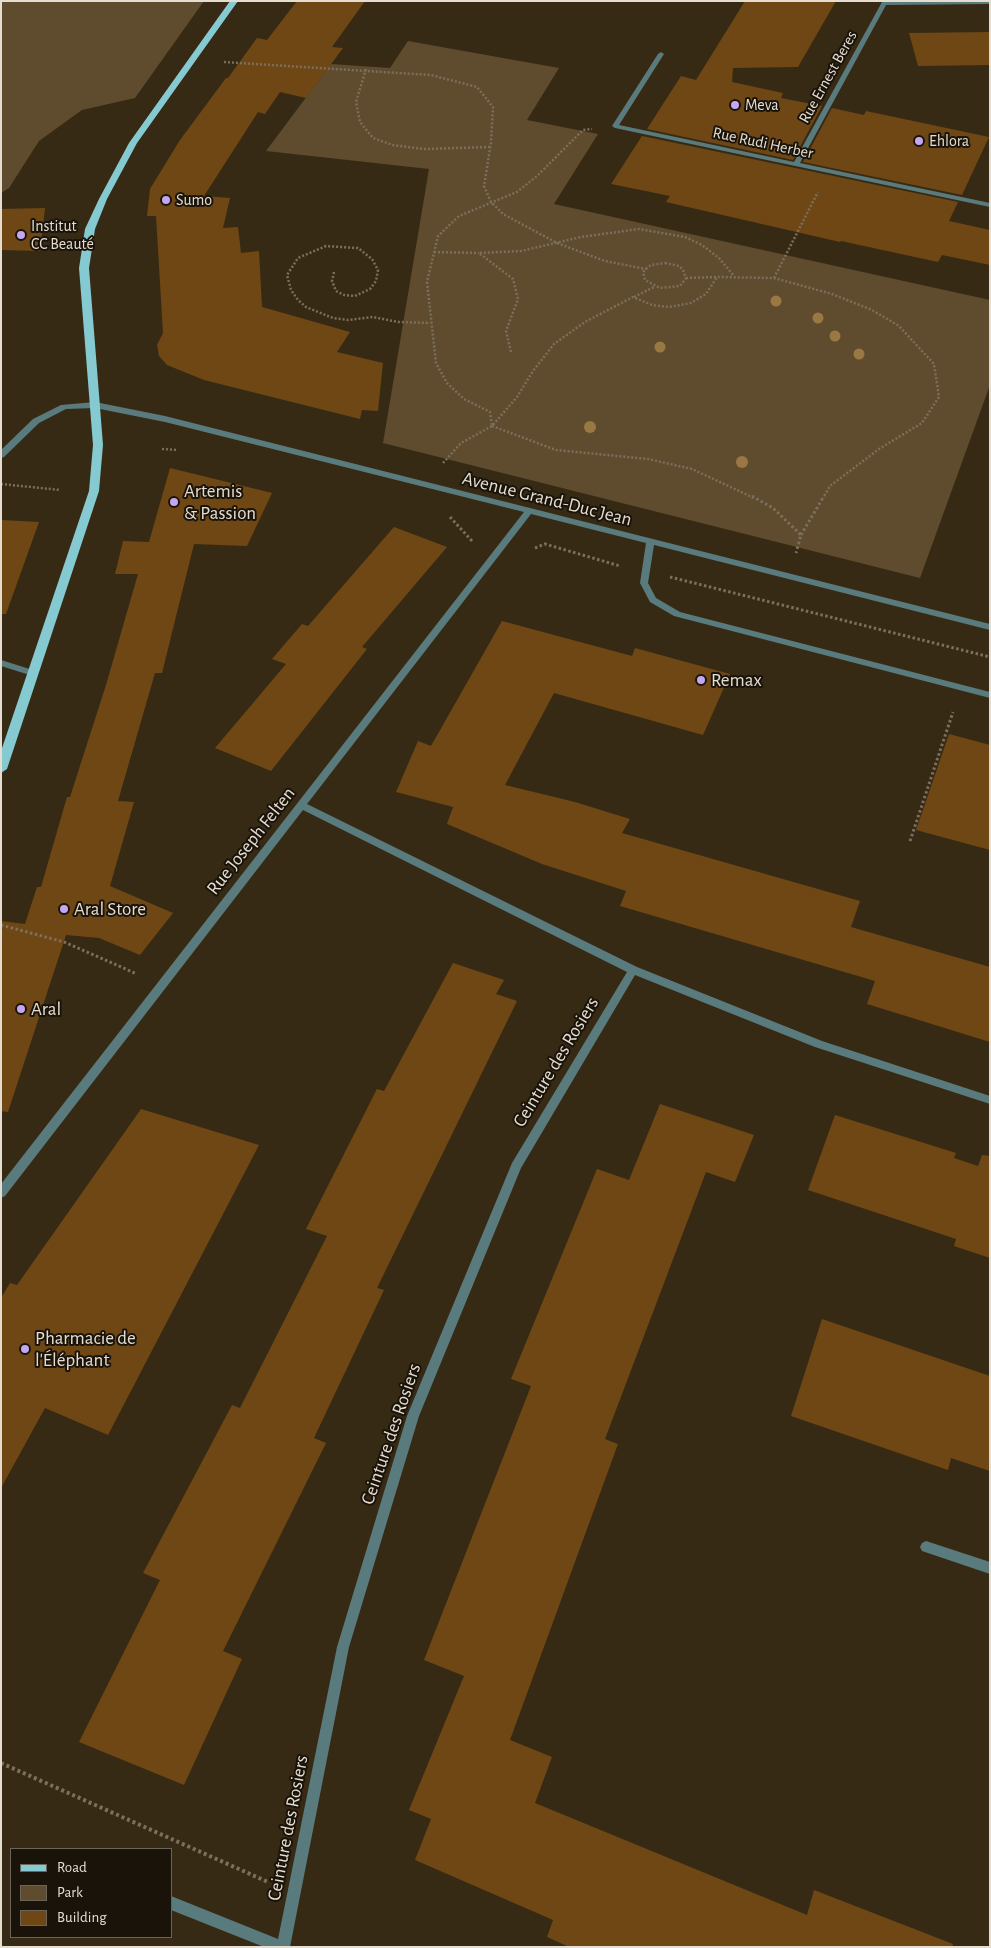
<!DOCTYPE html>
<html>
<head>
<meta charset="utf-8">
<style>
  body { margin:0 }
  #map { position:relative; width:991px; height:1948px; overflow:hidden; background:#372a15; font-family:"Alegreya Sans",sans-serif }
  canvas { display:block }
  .frame { position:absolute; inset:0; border:2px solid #e6ddd1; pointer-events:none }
  .legend { position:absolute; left:10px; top:1848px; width:162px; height:90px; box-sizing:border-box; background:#19130a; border:1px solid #6b645a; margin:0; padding:6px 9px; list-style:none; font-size:15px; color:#e6ddd1 }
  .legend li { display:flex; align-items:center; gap:10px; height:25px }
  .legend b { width:25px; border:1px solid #6b645a }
</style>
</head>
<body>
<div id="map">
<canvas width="991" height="1948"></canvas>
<div class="frame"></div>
<ul class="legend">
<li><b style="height:6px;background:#84cad0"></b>Road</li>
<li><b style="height:14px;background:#5f4b2d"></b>Park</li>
<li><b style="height:14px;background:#6f4714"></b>Building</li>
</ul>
</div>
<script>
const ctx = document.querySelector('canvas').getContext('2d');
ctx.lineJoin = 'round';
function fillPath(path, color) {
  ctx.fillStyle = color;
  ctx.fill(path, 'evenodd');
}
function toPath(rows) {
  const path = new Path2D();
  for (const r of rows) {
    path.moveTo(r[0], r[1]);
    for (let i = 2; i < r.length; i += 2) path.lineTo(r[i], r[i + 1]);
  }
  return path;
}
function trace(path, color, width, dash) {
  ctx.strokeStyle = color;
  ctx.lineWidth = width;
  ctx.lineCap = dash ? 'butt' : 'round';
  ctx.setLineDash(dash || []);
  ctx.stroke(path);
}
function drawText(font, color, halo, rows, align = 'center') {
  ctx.font = font + ' "Alegreya Sans",sans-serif';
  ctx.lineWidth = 4;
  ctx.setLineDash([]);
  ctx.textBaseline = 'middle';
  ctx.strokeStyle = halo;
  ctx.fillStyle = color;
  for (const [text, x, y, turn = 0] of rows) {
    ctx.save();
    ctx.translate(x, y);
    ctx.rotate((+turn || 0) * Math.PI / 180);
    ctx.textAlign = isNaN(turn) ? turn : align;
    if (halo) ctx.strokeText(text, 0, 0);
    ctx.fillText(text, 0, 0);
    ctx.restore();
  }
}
fillPath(toPath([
  [1,1,204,1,135,98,82,110,39,141,9,188,1,193],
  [408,41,559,68,527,120,598,134,554,204,990,300,990,385,920,578,383,443,429,169,266,151,331,64,390,68]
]), '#5f4b2d');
fillPath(toPath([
  [297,1,365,1,332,47,343,48,306,98,280,92,265,114,258,112,204,196,230,198,223,228,238,227,241,253,259,251,262,307,350,332,337,352,383,363,378,411,362,410,360,419,204,380,167,365,159,356,157,345,163,333,156,216,147,216,150,189,180,140,226,78,228,78,257,38,267,40],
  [745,1,836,1,798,67,733,68,732,82,783,93,781,98,822,106,793,160,647,129,681,76,696,80],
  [990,32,990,65,918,66,909,33],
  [832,108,864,115,866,111,989,137,962,195,803,162],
  [642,136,958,202,949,221,990,230,990,265,942,255,938,262,841,241,840,242,666,202,670,196,611,184],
  [45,208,40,251,1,250,1,209],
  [170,468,272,493,247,546,194,544,162,673,155,673,118,801,134,802,110,886,173,913,140,955,99,938,66,935,8,1112,1,1111,1,921,25,924,37,887,41,887,67,797,70,797,106,685,138,574,115,574,123,541,149,542],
  [1,520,39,522,6,614,1,614],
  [394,527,447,547,362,647,367,649,271,771,215,748,286,664,272,659,302,624,308,626],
  [502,621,632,656,635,648,730,674,703,735,554,693,505,785,575,802,630,819,622,833,860,901,851,927,990,967,990,1042,867,1004,875,981,620,906,626,891,542,864,447,824,453,807,396,792,418,741,431,746],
  [949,734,990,745,990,850,916,830],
  [453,963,504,980,496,994,517,1001,377,1288,384,1290,314,1438,326,1443,223,1651,242,1659,184,1785,79,1742,160,1580,143,1573,232,1405,240,1408,327,1236,306,1229,377,1089,384,1091],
  [660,1104,754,1135,735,1182,706,1172,605,1439,618,1444,510,1740,552,1757,535,1803,807,1915,814,1890,953,1944,952,1947,569,1947,547,1937,553,1920,415,1860,431,1819,409,1810,464,1676,424,1660,531,1386,511,1379,597,1169,629,1180],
  [141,1109,259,1145,108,1435,45,1408,1,1488,1,1298,10,1283,17,1285],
  [835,1115,956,1153,954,1158,978,1166,982,1155,990,1156,990,1258,954,1246,956,1239,808,1190],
  [822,1319,990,1376,990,1471,951,1458,948,1470,791,1416]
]), '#6f4714');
trace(toPath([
  [224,62,431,75,477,87,493,107,491,143,484,186,491,202,503,214,557,243,605,261,646,269],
  [366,69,356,102,360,122,373,138,393,145,424,149,490,147],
  [434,252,479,253],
  [665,263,679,266,683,270,686,278,680,286,660,288,645,280,643,272,646,269,651,265,665,263],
  [334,272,332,281,336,291,344,295,355,296,370,289,376,281,378,270,372,259,358,248,326,246,298,258,287,275,291,290,298,300,306,307,333,318,348,320,373,317,398,322,430,323],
  [686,278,717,277],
  [774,278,818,192],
  [634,297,654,287],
  [511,352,506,331,518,299,513,279,479,253,521,251,581,237,639,229,685,237,702,245,719,258,734,276],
  [492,425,490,412,464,399,447,383,436,363,427,282,438,236,459,216,517,192,537,176,583,130,592,129],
  [492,426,556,450,648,459,692,469,754,498],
  [162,449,178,450],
  [443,463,461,443,492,426,517,397,533,371,554,344,585,322,633,297,652,305,669,307,691,303,706,294,717,277,774,278,832,294,872,310,899,326,934,364,939,397,922,423,879,449,830,486,823,498],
  [1,484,60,490]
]), '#7b6f5e', 2.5, [2, 2]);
trace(toPath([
  [752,496,773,508,801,535,796,553],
  [450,517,473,542],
  [801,535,824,496],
  [535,548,545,544,620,566],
  [670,577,990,657],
  [910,841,953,712],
  [1,925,64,942,137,974]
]), '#7b6f5e', 3, [2.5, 2.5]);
trace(toPath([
  [1,1763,268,1882]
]), '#7b6f5e', 4, [3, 3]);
fillPath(toPath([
  [990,1,990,4,886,5,800,163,990,203,990,207,615,128,612,126,658,54,661,52,664,54,619,125,794,162,882,2,990,1],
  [95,402,165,416,990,624,990,630,654,545,648,583,656,598,680,612,990,692,990,698,674,616,650,602,640,583,646,543,531,514,307,804,637,967,822,1041,990,1096,990,1104,815,1047,635,975,521,1168,419,1416,349,1647,290,1947,264,1947,171,1910,171,1896,278,1939,337,1647,407,1416,512,1163,627,972,303,810,5,1196,1,1198,1,1184,524,512,165,422,95,408,66,409,39,423,4,457,1,458,1,450,33,419,61,405,95,402],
  [1,660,36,671,37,673,33,676,1,666,1,660],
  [926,1541,990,1562,990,1574,922,1551,920,1547,922,1543,926,1541]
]), '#5a7b7e');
fillPath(toPath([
  [230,1,238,1,137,143,107,199,95,229,89,268,103,445,99,491,7,769,1,773,1,751,89,491,93,445,79,268,85,229,99,199,129,143,230,1]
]), '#84cad0');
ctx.fillStyle = '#9a7843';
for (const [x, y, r] of [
  [776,301,5.5],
  [818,318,5.5],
  [835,336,5.5],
  [660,347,5.5],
  [859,354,5.5],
  [590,427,6],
  [742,462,6]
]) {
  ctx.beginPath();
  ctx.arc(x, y, r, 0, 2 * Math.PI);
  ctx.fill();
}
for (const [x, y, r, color] of [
  [735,105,5,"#c5a7f1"],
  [919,141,5,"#c5a7f1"],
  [166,200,5,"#c5a7f1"],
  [21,235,5,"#c5a7f1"],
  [174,502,5,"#c5a7f1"],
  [701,680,5,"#c5a7f1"],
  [64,909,5,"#c5a7f1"],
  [21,1009,5,"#c5a7f1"],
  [25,1349,5,"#c5a7f1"]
]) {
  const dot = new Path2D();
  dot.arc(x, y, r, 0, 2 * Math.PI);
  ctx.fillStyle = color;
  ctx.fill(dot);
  trace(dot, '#19130a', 2);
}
drawText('16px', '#e6ddd1', '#19130a', [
  ["Rue Ernest Beres",828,77,-61],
  ["Rue Rudi Herber",763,143,12]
]);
drawText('16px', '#e6ddd1', '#19130a', [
  ["Meva",745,105],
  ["Ehlora",929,141],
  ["Sumo",176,200],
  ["Institut",31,226],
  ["CC Beauté",31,244]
], 'left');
drawText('19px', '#e6ddd1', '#19130a', [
  ["Artemis",184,491],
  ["& Passion",184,513],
  ["Remax",711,680],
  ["Aral Store",74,909],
  ["Aral",31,1009],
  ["Pharmacie de",35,1338],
  ["l'Éléphant",35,1360]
], 'left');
drawText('19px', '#e6ddd1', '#19130a', [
  ["Avenue Grand-Duc Jean",547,499,14],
  ["Rue Joseph Felten",251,841,-52],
  ["Ceinture des Rosiers",556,1062,-59],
  ["Ceinture des Rosiers",391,1434,-71],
  ["Ceinture des Rosiers",288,1828,-79]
]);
</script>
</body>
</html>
